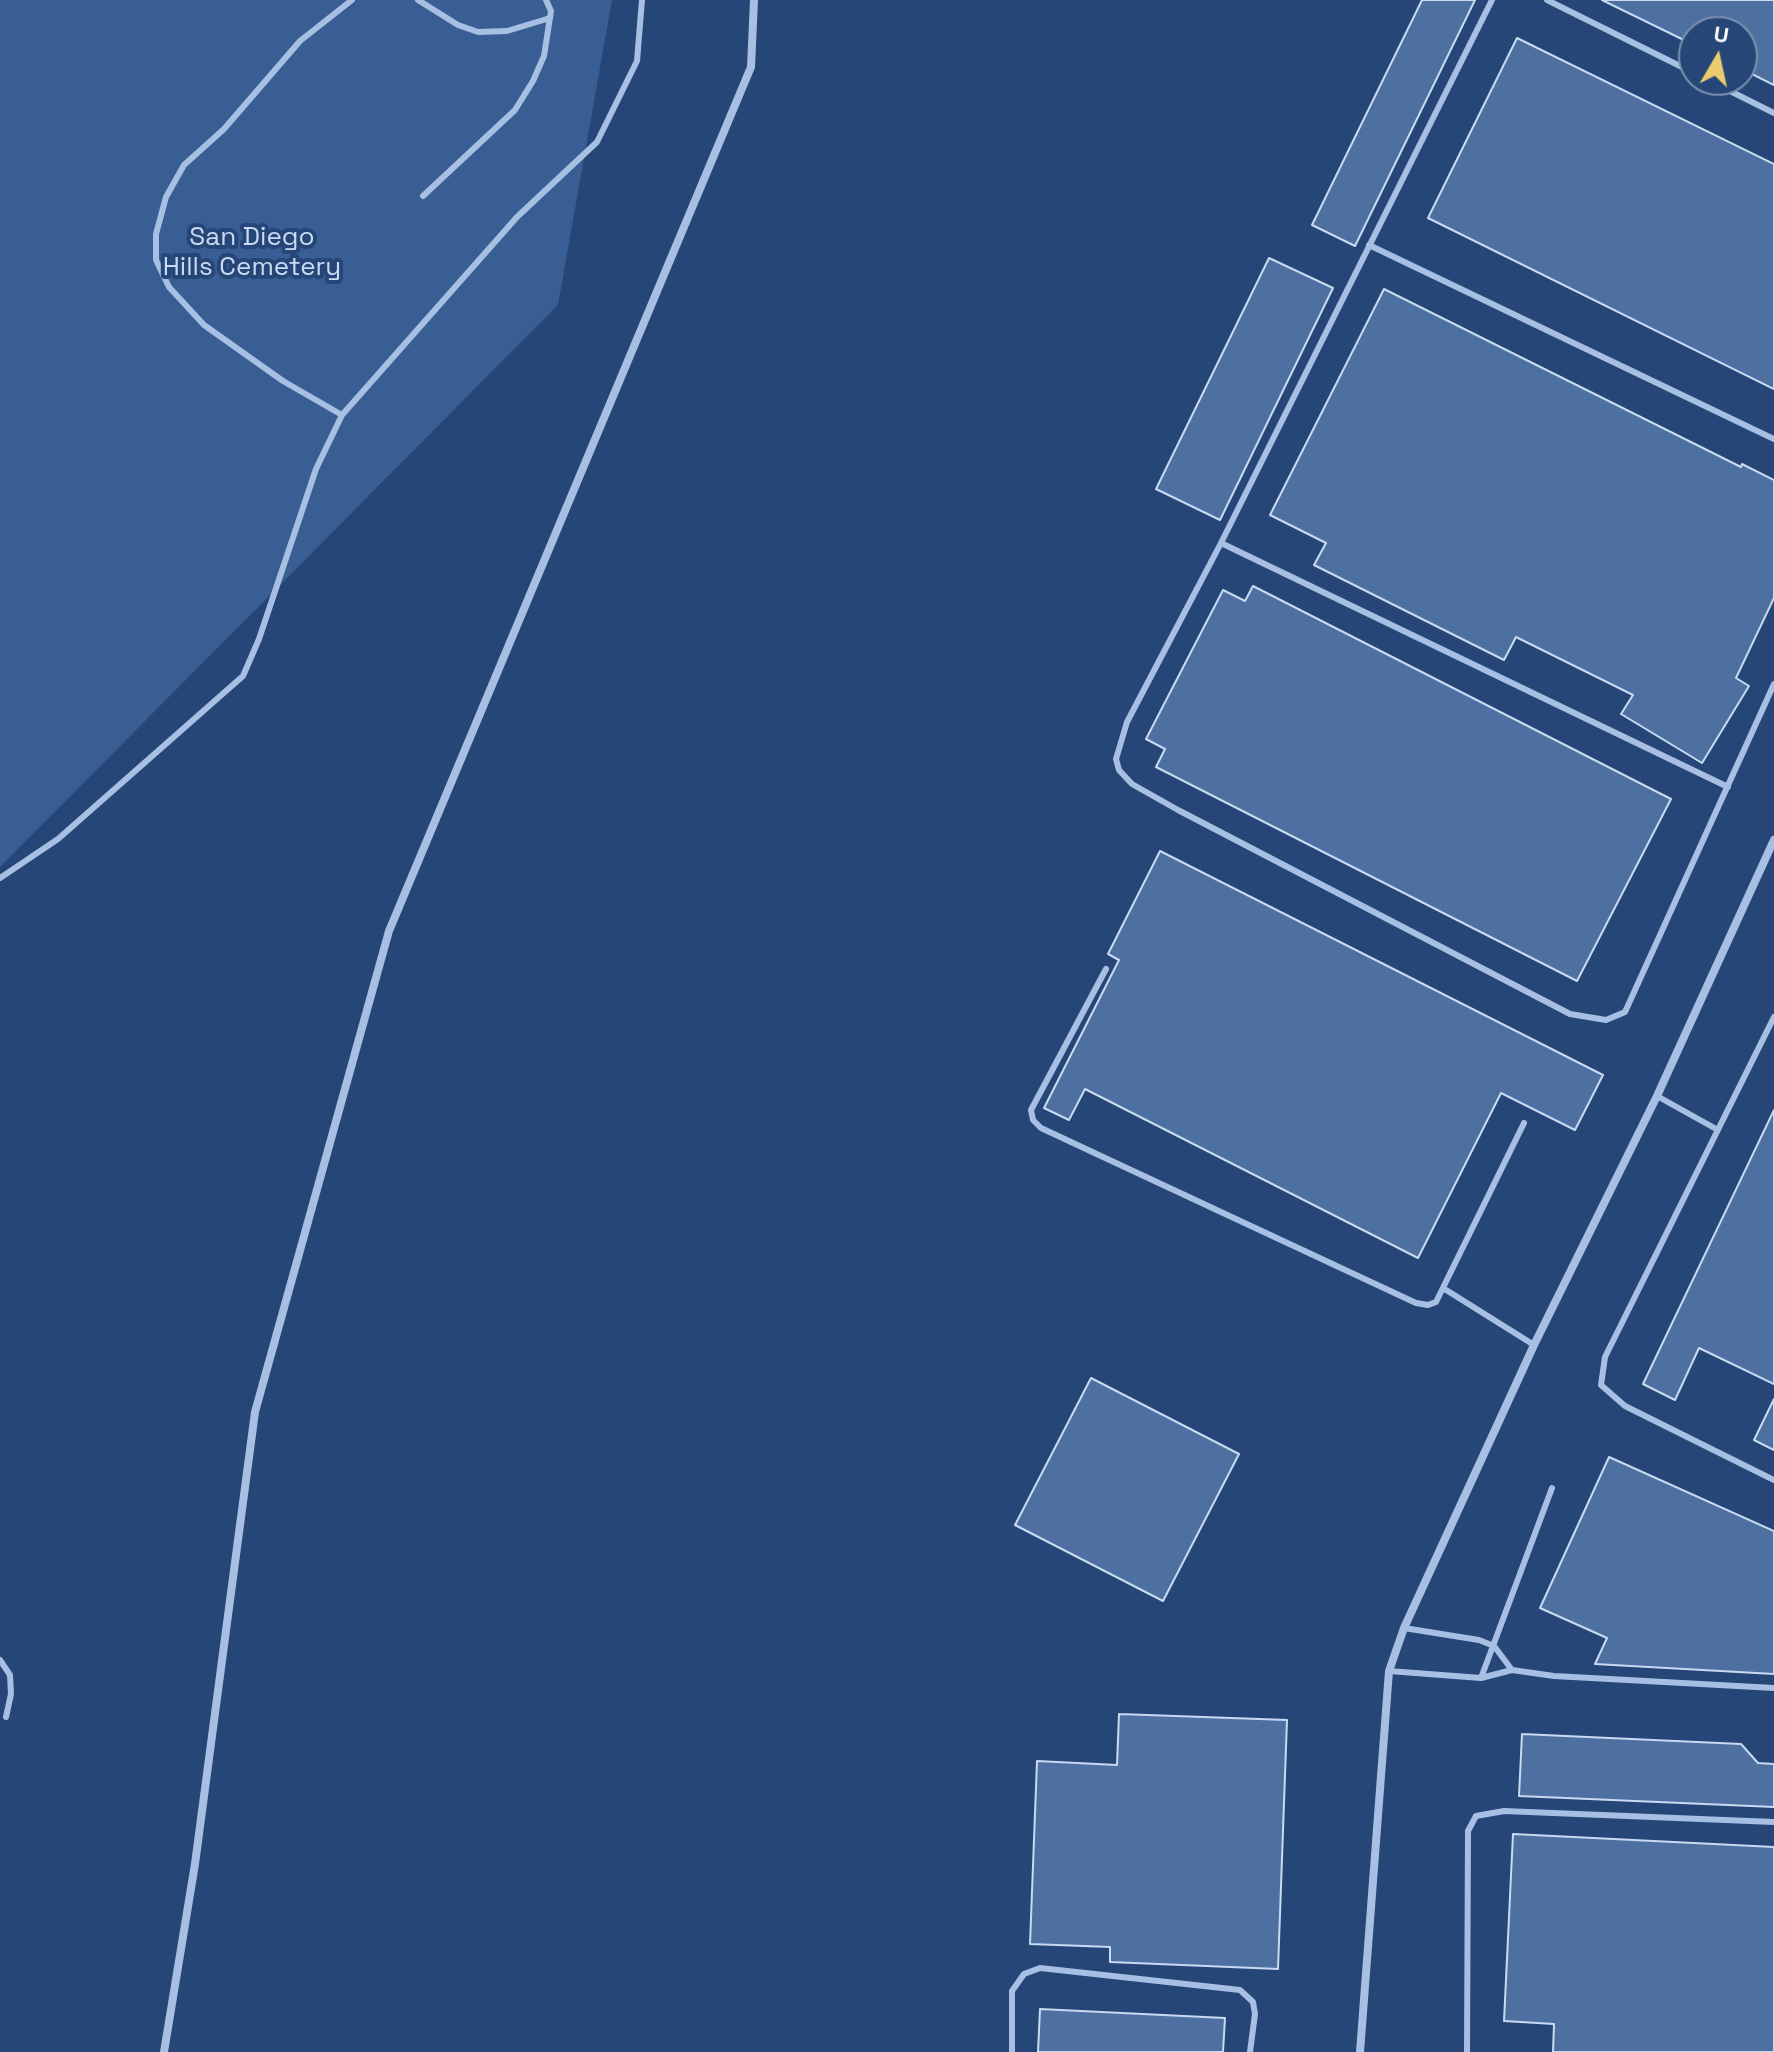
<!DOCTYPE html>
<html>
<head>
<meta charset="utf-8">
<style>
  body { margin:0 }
  #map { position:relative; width:1774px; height:2052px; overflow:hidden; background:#254677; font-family:"Space Grotesk",sans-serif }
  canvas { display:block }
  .north { position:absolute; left:1678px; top:16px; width:80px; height:80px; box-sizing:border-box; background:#254677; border:2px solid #7c90ad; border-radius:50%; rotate:9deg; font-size:22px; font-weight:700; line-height:32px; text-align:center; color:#fff }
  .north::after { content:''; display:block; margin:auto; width:28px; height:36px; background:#ebcc6c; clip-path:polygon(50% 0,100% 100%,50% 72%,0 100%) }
</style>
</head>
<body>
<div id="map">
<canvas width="1774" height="2052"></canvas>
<div class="north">U</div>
</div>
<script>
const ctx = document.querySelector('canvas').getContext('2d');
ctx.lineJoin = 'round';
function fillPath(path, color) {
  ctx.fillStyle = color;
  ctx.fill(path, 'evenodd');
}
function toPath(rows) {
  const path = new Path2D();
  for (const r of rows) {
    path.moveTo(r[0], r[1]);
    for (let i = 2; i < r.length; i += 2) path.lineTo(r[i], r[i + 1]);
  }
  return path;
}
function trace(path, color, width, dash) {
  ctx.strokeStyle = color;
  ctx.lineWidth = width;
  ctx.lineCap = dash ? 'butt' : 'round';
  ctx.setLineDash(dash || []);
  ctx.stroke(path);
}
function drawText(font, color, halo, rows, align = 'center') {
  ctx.font = font + ' "Space Grotesk",sans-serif';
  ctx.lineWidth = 8;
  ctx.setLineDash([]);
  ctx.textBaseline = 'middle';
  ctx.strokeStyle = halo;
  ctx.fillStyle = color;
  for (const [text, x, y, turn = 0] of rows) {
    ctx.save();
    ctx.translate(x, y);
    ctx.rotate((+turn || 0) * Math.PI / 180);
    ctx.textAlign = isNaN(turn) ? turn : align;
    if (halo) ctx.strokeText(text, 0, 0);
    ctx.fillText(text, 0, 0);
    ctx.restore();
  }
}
fillPath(toPath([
  [0,0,612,0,558,305,0,867]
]), '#395e94');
const building = toPath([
  [1422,0,1475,0,1355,246,1312,225,1422,0],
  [1602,0,1774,0,1774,85,1742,69,1742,32,1694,32,1694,45,1602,0],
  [1517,38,1774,164,1774,389,1428,218,1517,38],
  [1269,258,1333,288,1220,520,1156,489,1269,258],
  [1384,289,1741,467,1742,464,1774,480,1774,598,1736,678,1749,686,1702,763,1621,714,1633,695,1516,637,1504,660,1314,565,1326,543,1270,515,1384,289],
  [1253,586,1671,799,1577,981,1156,767,1165,749,1146,739,1223,590,1245,601,1253,586],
  [1160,851,1603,1075,1575,1130,1501,1093,1418,1258,1085,1089,1069,1120,1044,1108,1119,960,1108,954,1160,851],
  [1774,1110,1774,1384,1699,1348,1675,1400,1643,1384,1774,1110],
  [1091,1378,1239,1454,1163,1601,1015,1525,1091,1378],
  [1774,1399,1774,1450,1754,1440,1774,1399],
  [1609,1457,1774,1531,1774,1674,1595,1664,1607,1638,1540,1608,1609,1457],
  [1119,1714,1287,1720,1278,1969,1110,1962,1110,1947,1030,1944,1037,1761,1117,1765,1119,1714],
  [1522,1734,1741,1744,1758,1763,1774,1764,1774,1807,1519,1796,1522,1734],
  [1513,1834,1774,1847,1774,2052,1553,2052,1554,2024,1504,2021,1513,1834],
  [1040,2009,1225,2018,1223,2052,1038,2052,1040,2009]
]);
fillPath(building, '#4e70a0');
trace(building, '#c9daf2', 2);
trace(toPath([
  [418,0,458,25,478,32,507,31,550,18],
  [1492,0,1221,543,1127,722,1116,759,1119,770,1132,784,1178,810,1570,1014,1606,1020,1625,1012,1774,684],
  [1547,0,1694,73],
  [1708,80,1774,113],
  [423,196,515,110,533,81,544,56,551,11,546,0],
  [1369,245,1774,439],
  [342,415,283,381,204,325,169,287,156,260,156,234,166,197,184,165,224,129,300,41,352,0],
  [1221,543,1728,787],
  [0,878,58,839,243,676,259,639,316,469,342,415,517,217,597,142,637,61,642,0],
  [1106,969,1031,1110,1033,1120,1041,1128,1416,1303,1428,1305,1436,1302,1524,1123],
  [1774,1017,1605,1357,1601,1385,1625,1406,1774,1480],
  [1657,1096,1718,1130],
  [1443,1288,1534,1345],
  [1404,1628,1479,1640,1494,1646,1512,1670],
  [0,1660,10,1675,11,1694,6,1717],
  [1389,1671,1481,1678,1512,1670,1554,1676,1774,1688],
  [1481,1678,1552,1488],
  [1012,2052,1012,1991,1024,1974,1040,1968,1240,1990,1253,2002,1255,2014,1250,2052],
  [1467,2052,1468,1831,1476,1816,1504,1811,1774,1822]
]), '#a7bfe2', 6);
trace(toPath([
  [164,2052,195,1864,255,1412,389,931,751,67,754,0],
  [1360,2052,1389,1671,1404,1628,1534,1345,1657,1096,1774,840]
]), '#a7bfe2', 8);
drawText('26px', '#c9daf2', '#254677', [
  ["San Diego",252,238],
  ["Hills Cemetery",252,268]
]);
</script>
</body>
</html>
